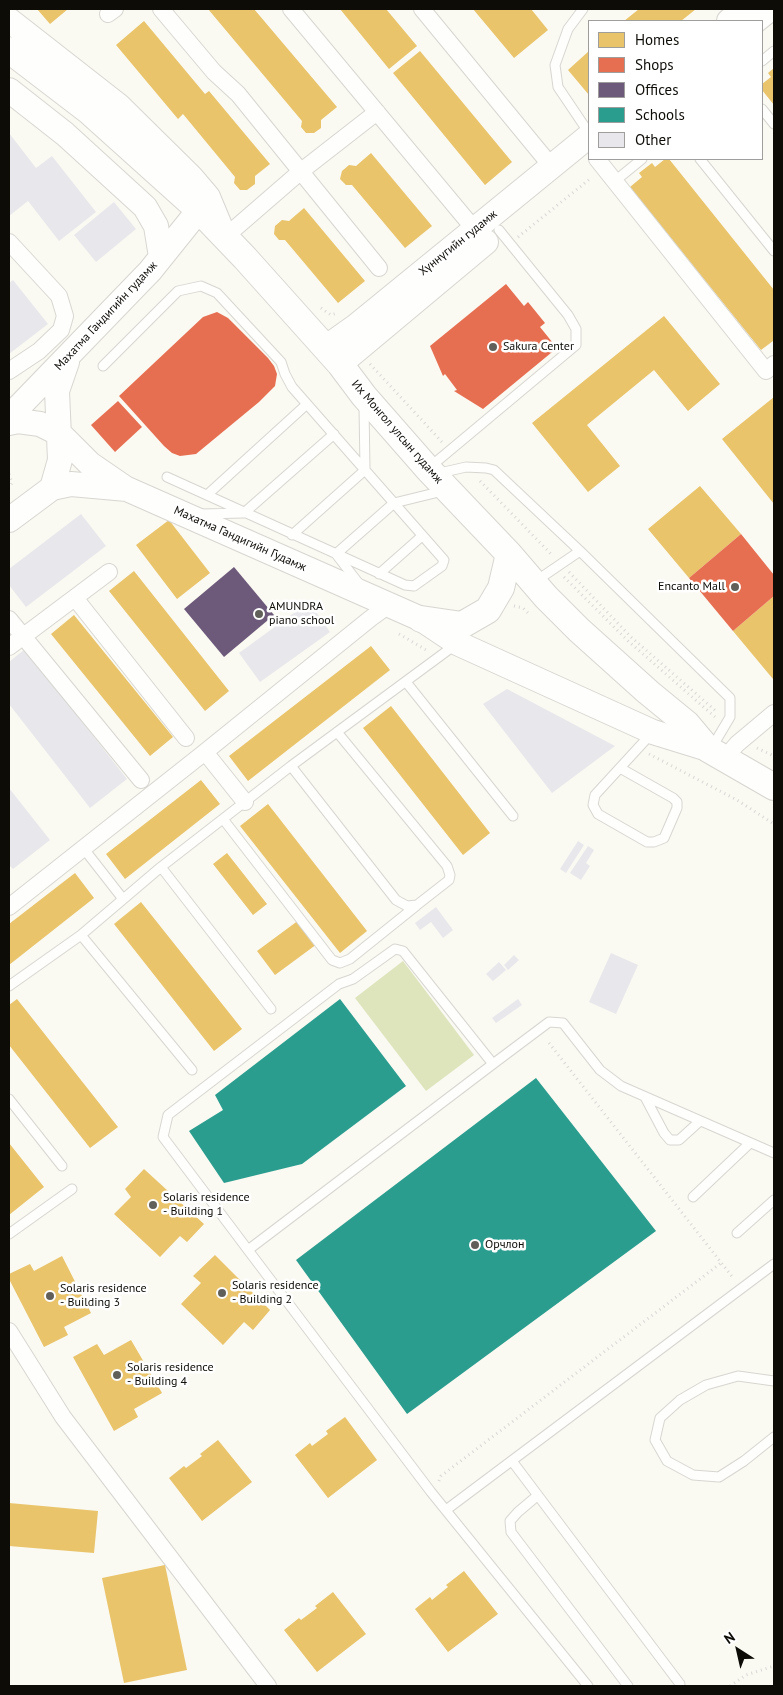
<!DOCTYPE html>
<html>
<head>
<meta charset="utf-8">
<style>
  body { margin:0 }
  #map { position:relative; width:783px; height:1695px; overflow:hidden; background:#faf9f2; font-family:"PT Sans",sans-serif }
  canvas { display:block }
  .frame { position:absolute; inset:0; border:10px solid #0e0c07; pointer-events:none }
  .legend { position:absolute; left:588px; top:20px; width:175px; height:140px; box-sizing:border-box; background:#fff; border:1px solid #9f9e9c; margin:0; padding:6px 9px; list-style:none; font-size:15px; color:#0e0c07 }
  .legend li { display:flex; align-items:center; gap:10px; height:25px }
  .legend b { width:25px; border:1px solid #9f9e9c }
  .north { position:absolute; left:713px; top:1625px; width:50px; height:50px; -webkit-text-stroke:4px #fff; paint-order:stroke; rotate:325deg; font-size:14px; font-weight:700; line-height:20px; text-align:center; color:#0e0c07 }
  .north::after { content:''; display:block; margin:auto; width:18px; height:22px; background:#0e0c07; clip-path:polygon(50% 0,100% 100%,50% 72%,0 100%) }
</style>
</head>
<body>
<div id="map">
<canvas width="783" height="1695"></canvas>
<div class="frame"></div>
<ul class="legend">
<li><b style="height:14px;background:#e9c46a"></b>Homes</li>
<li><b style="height:14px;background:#e76f51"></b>Shops</li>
<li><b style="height:14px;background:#6d597a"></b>Offices</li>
<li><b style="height:14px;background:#2a9d8f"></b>Schools</li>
<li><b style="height:14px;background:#e8e8ec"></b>Other</li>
</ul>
<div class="north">N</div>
</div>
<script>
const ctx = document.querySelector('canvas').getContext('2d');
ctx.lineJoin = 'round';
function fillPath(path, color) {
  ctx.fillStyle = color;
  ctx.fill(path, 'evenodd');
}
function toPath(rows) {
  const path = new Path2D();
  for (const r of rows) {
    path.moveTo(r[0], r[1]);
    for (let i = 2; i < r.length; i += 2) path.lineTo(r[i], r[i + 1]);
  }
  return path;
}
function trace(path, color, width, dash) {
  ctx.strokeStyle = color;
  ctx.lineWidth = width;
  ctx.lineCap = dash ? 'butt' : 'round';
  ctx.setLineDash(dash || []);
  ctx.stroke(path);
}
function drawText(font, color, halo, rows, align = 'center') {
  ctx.font = font + ' "PT Sans",sans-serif';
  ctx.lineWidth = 5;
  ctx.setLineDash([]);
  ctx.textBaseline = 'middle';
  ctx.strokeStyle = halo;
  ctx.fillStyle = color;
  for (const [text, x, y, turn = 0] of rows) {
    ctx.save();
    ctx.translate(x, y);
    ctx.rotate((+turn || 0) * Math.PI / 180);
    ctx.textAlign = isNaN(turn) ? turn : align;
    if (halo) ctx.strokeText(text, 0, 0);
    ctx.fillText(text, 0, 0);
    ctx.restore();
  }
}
fillPath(toPath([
  [403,961,474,1055,426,1091,355,998]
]), '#dee5bc');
fillPath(toPath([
  [37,9,68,9,50,24],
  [208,9,254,9,337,107,321,120,321,128,314,133,306,133,301,127,302,121],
  [340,9,386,9,417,46,389,69],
  [473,9,531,9,548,30,514,58],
  [639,9,696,9,681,21,624,21],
  [144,21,205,94,209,91,270,164,255,176,255,184,247,190,240,190,234,183,235,177,183,114,178,119,116,45],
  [420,51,512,162,485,185,393,73],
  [589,51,589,95,568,70],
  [774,68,774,105,762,90,762,84,771,77,768,73],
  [371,153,432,226,405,248,352,185,346,185,340,179,342,171,349,165,356,166],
  [665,159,669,159,774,290,774,343,773,341,761,350,630,187,642,177,639,173,652,163,655,167],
  [304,208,365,281,338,303,285,240,279,240,274,234,275,226,282,220,289,221],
  [664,316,720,384,688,411,654,370,587,425,620,466,588,492,532,423],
  [774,397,774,504,722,439],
  [700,486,741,534,689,578,648,529],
  [169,520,210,573,177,599,136,545],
  [134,571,229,691,205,711,109,591],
  [774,596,774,678,773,679,733,631],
  [74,615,173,737,150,756,51,634],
  [371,646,390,670,248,781,229,756],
  [391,706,490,833,463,855,363,728],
  [201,780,220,804,125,879,106,854],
  [268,804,367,931,340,953,240,826],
  [227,853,267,904,253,915,213,864],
  [75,873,94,898,9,965,9,924],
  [141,902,242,1029,214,1051,114,924],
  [299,920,317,944,275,975,257,951],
  [17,999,118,1127,90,1148,9,1045,9,1005],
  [9,1143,44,1187,9,1215],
  [144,1169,204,1224,187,1242,180,1236,160,1257,114,1214,131,1197,125,1189],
  [215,1255,270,1310,253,1330,244,1322,223,1345,181,1304,201,1283,193,1276],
  [62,1256,91,1313,64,1327,68,1335,44,1347,9,1279,9,1274,30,1264,34,1271],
  [131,1340,162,1393,134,1409,138,1417,114,1431,73,1357,97,1344,104,1355],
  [345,1417,377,1460,328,1498,295,1455,310,1443,312,1446,328,1434,326,1431],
  [218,1440,252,1482,202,1521,169,1478,184,1466,186,1468,202,1456,200,1454],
  [9,1503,98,1511,94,1553,9,1546],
  [165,1565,187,1670,124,1683,102,1578],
  [464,1571,498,1614,448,1652,415,1609,430,1597,432,1600,448,1587,446,1585],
  [333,1592,366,1634,317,1672,284,1630,299,1618,301,1620,317,1608,315,1606]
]), '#e9c46a');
fillPath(toPath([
  [506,284,524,306,528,302,545,323,540,327,557,348,483,409,454,391,457,390,445,374,443,376,430,346],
  [217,312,228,318,268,358,274,366,277,374,275,386,259,402,196,454,180,456,172,453,164,446,119,396,203,317],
  [118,401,142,427,115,452,91,425],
  [741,534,774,575,774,596,733,631,689,578]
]), '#e76f51');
fillPath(toPath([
  [234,567,274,615,224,657,184,609]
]), '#6d597a');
fillPath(toPath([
  [340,999,406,1086,302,1164,224,1183,189,1131,223,1110,215,1095],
  [536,1078,656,1231,407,1414,296,1260]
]), '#2a9d8f');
fillPath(toPath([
  [9,133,36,168,52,156,96,212,59,241,28,201,9,216],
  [114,202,136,229,96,262,74,235],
  [13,280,48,324,9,354,9,283],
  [81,514,106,546,26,607,9,585,9,569],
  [309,602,330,632,260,682,239,653],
  [25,649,127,779,90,808,9,704,9,662],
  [507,689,615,746,552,793,483,704],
  [9,788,50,840,13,869,9,865],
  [578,841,584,845,566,873,560,869],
  [588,846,594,850,586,863,590,866,581,880,570,873],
  [436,907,453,930,443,938,431,922,420,930,415,923],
  [611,953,638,965,616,1014,589,1002],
  [514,955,519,960,508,970,504,965],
  [499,962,506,970,493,981,486,974],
  [518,999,522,1005,496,1023,492,1018]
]), '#e8e8ec');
const lane = toPath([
  [583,9,568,29,555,65,558,87,589,133],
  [762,61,774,51],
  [762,109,774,124],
  [700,159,774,251],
  [615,181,642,159],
  [103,366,178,291,201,286,217,293,281,362,285,374,292,387,444,560,442,566,414,586,405,585,167,477],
  [430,467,576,345,576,329,568,315,499,230],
  [438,477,444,472,466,467,486,468,494,470,580,551],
  [207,495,307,404],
  [201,514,244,513,334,434],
  [292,535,365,470,364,406],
  [379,574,422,536],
  [536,581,580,551,730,698,730,717,711,749],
  [360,585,336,554,394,503,443,491],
  [406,682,513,816],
  [291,766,396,900,407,906,417,905,449,880,450,875,447,866,337,732],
  [620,768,673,798,677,802,677,808,664,838,654,842,647,842,598,814,593,805,595,795,651,734],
  [223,819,332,960,340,963,350,959,416,906],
  [84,849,123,899],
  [161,867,271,1009],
  [81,935,192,1070],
  [9,986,81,935,161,867,291,766,455,645],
  [493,1064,549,1022,563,1023,600,1070,621,1086,774,1153],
  [645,1097,664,1133,670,1140,679,1140,700,1121],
  [9,1099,62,1166],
  [693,1197,750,1143],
  [737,1233,774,1200],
  [9,1234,72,1189],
  [248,1250,493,1064,403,951,395,949,353,979,339,984,168,1115,163,1137,248,1250,431,1492,588,1686],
  [774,1381,738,1376,706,1385,680,1400,660,1418,655,1440,667,1461,693,1475,719,1477,744,1461,774,1437],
  [512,1461,680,1684],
  [537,1496,518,1512,510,1521,511,1532,628,1686],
  [446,1510,774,1264]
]);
const street = toPath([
  [161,9,214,72,238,94,379,268],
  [291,9,475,230],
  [422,9,552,167],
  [108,14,115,9],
  [597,159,766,371,774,364],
  [225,237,300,172,377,112],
  [9,242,59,296,65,316,61,330,39,351,9,371],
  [75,598,186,738],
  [9,619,141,780],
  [9,647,109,572],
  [725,758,737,744,774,713],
  [245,802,205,752,371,618,389,605],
  [9,907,205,752],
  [9,1331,63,1417,268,1686]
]);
const secondary = toPath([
  [9,20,119,106,191,177,208,197,223,233],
  [729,21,744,9],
  [755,21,770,9],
  [9,90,65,134,145,207,156,226,161,257],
  [325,348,356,326,589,136],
  [340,364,486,242],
  [9,417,150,271,199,210],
  [9,423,18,421,40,424,60,434,90,464,125,488],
  [52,488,60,460,57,391,67,362],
  [9,520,52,488,71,484,127,489,421,619,457,643,653,732,708,749]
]);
const primary = toPath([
  [9,50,90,112,199,210,245,258,340,364,364,396,428,469,509,554,546,597,579,630,648,692,687,724,708,749,774,787],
  [421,619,462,625,488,610,501,588,509,554]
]);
trace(lane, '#d8d6d0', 11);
trace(street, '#d8d6d0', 18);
trace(secondary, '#d8d6d0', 26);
trace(primary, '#d8d6d0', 28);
trace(toPath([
  [518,237,591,178],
  [321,308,331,315,337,313],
  [370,364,442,442],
  [9,474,12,483,9,488],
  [480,481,552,555],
  [569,572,631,637,717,712],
  [564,577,627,640,715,717],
  [514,606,523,608,528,613,530,611],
  [399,634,428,651],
  [757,748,774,756],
  [649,754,737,800,774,824],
  [549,1043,734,1279],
  [439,1481,441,1476,721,1263],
  [730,1686,746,1675,774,1666]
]), '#d8d8d5', 3, [1, 4]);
trace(lane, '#fefefd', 9);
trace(street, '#fefefd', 16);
trace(secondary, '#fefefd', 24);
trace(primary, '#fefefd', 26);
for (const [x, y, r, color] of [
  [493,347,5,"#615f59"],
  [735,587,5,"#615f59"],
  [259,614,5,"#615f59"],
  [153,1205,5,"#615f59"],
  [475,1245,5,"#615f59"],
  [222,1293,5,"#615f59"],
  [50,1296,5,"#615f59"],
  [117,1375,5,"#615f59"]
]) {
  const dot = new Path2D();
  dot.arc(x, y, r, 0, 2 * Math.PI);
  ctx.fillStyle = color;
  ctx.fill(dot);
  trace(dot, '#fff', 2);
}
drawText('12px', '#0e0c07', '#fff', [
  ["Хүннүгийн гудамж",458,243,-39],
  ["Махатма Гандигийн гудамж",106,316,-47],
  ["Их Монгол улсын гудамж",397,432,49],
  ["Махатма Гандигийн Гудамж",240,539,24]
]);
drawText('12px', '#0e0c07', '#fff', [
  ["Sakura Center",503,347],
  ["Encanto Mall",725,587,"right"],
  ["AMUNDRA",269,607],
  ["piano school",269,621],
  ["Solaris residence",163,1198],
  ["- Building 1",163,1212],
  ["Орчлон",485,1245],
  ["Solaris residence",232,1286],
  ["- Building 2",232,1300],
  ["Solaris residence",60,1289],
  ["- Building 3",60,1303],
  ["Solaris residence",127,1368],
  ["- Building 4",127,1382]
], 'left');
</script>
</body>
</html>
